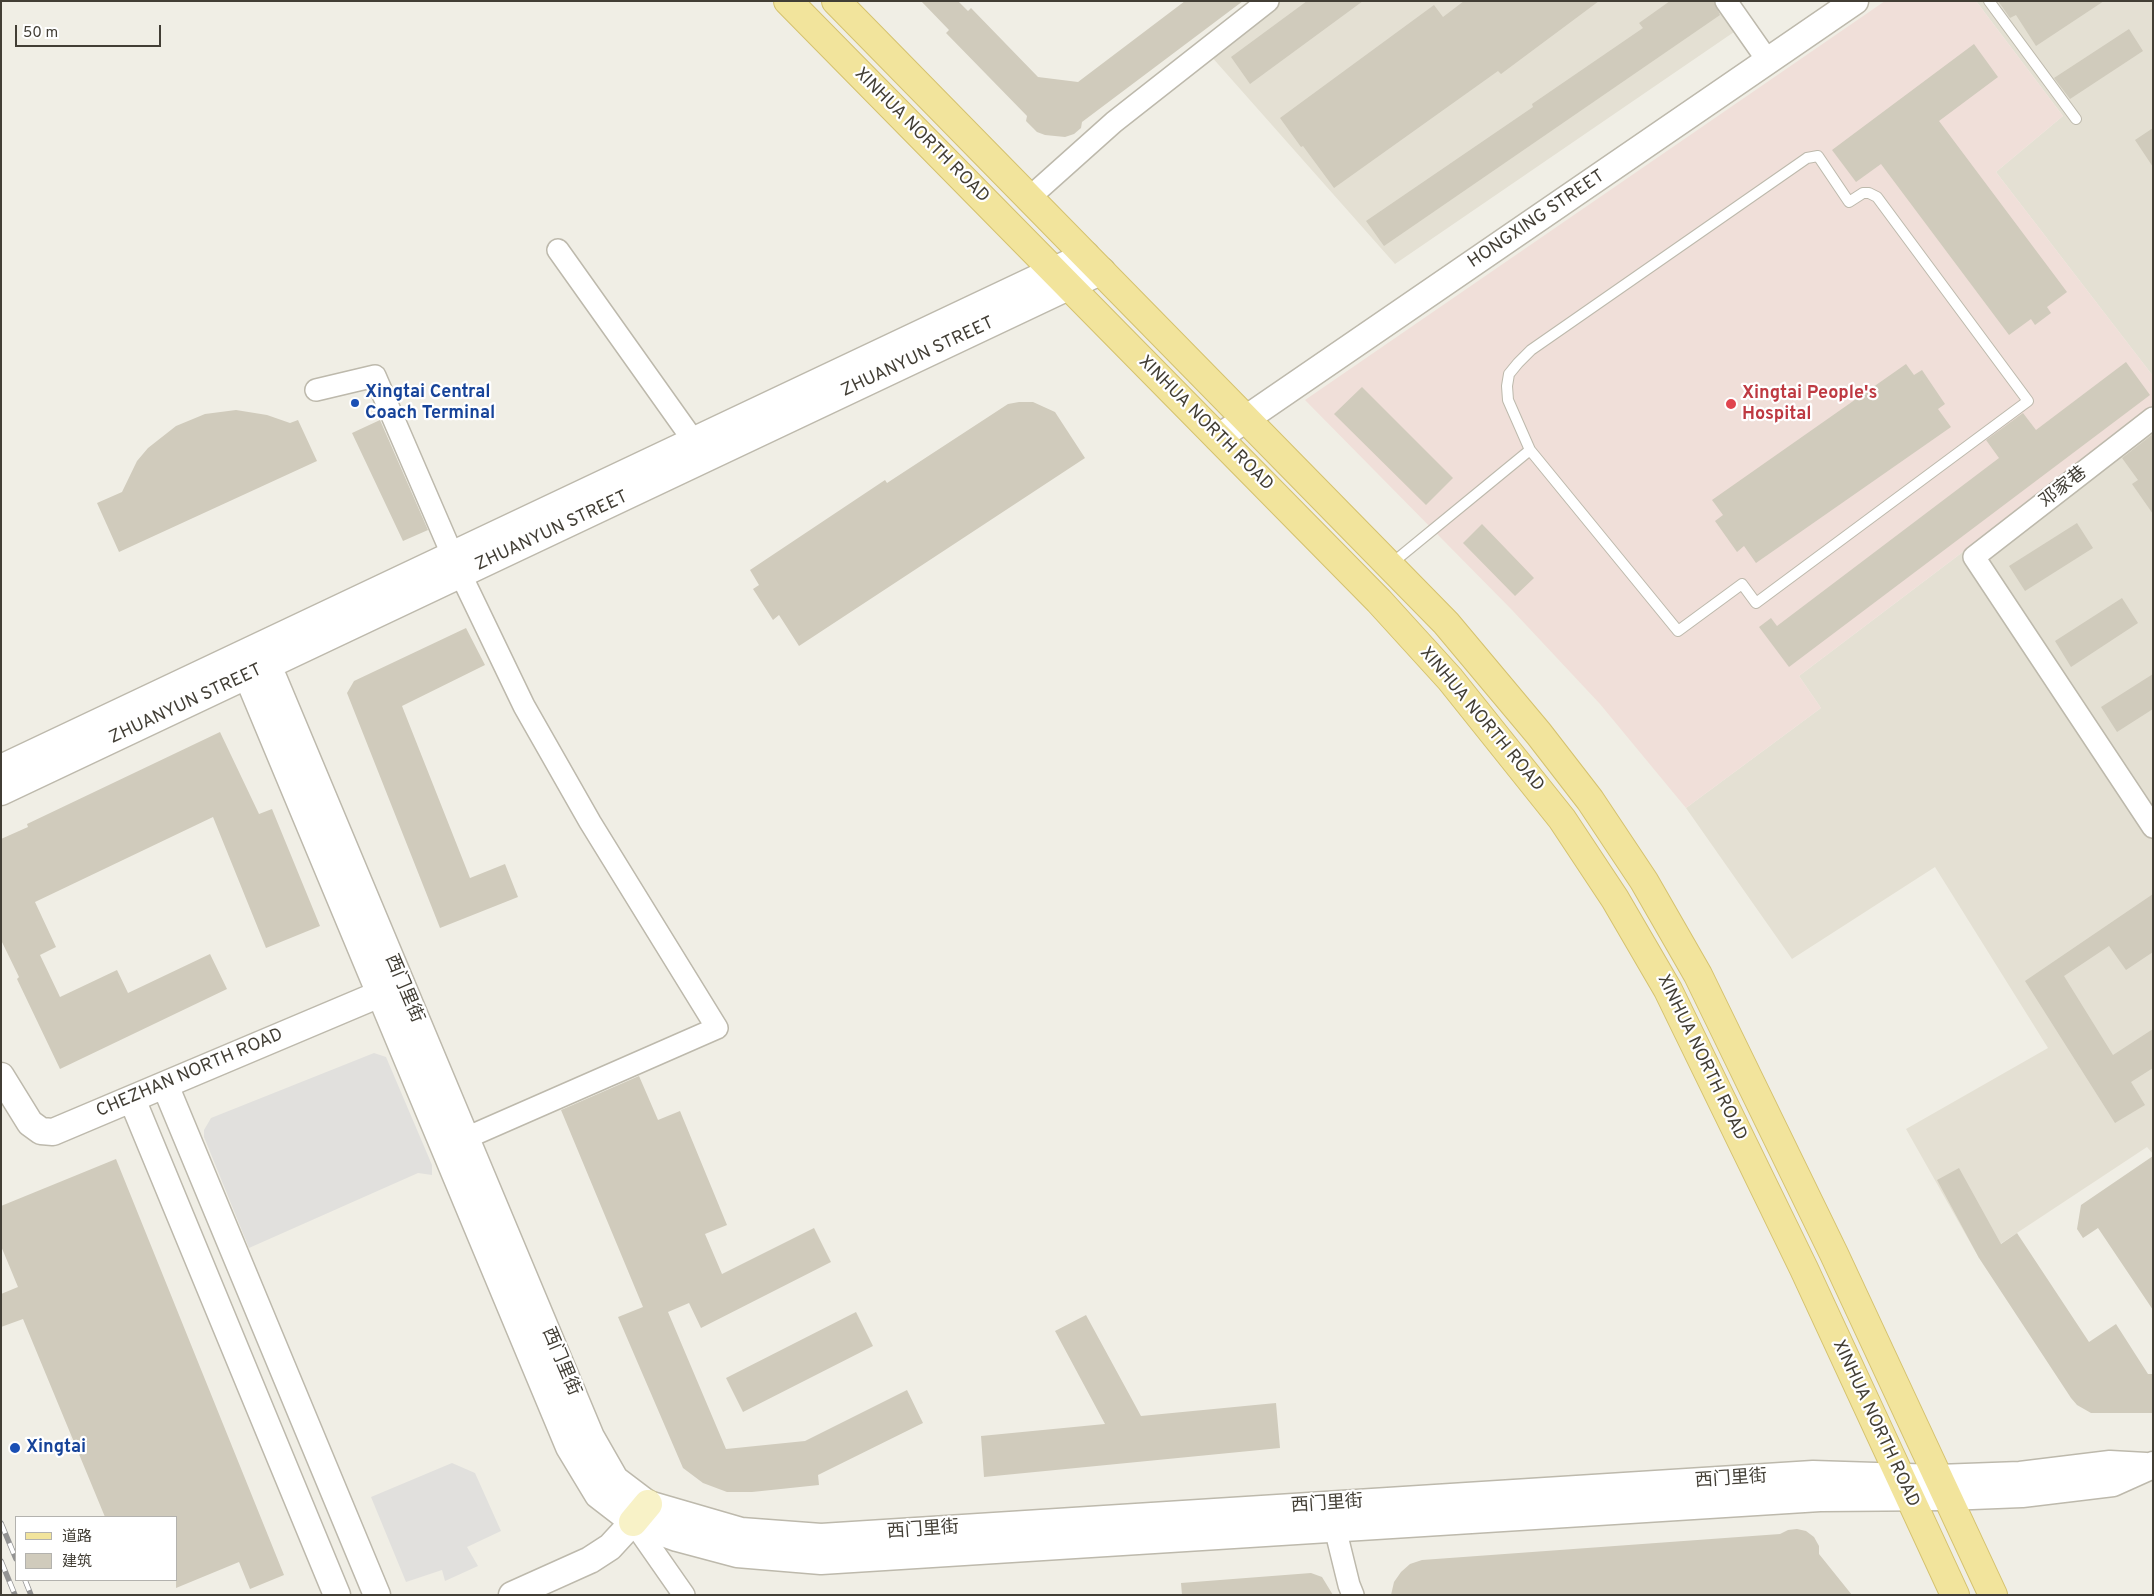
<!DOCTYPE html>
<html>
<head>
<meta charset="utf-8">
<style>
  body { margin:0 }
  #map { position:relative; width:2154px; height:1596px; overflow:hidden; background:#f0eee5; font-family:Overpass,"Noto Sans SC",sans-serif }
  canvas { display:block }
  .frame { position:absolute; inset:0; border:2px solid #423e35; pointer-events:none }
  .legend { position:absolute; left:15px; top:1516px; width:162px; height:65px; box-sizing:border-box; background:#fff; border:1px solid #b3b2ae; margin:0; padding:6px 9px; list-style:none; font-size:15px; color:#423e35 }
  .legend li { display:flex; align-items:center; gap:10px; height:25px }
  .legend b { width:25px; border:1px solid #b3b2ae }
  .scale { position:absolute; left:15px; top:25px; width:146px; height:22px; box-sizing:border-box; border:2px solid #423e35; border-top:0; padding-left:6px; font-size:15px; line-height:18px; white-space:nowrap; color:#423e35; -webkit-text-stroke:4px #fff; paint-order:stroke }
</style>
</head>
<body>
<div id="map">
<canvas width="2154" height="1596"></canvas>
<div class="frame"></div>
<ul class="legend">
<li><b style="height:6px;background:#f2e49c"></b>道路</li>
<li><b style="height:14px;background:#d0cbbc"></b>建筑</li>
</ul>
<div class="scale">50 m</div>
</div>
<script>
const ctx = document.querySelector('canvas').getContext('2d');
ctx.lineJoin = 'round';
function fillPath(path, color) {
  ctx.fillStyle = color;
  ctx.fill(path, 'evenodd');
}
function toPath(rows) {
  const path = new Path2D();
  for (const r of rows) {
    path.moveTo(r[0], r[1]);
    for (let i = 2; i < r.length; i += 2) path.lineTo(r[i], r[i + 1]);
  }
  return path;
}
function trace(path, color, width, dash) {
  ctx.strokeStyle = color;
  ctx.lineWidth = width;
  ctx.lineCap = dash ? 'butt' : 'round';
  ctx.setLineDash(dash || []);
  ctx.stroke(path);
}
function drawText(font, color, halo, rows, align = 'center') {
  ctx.font = font + ' Overpass,"Noto Sans SC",sans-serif';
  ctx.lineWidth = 4.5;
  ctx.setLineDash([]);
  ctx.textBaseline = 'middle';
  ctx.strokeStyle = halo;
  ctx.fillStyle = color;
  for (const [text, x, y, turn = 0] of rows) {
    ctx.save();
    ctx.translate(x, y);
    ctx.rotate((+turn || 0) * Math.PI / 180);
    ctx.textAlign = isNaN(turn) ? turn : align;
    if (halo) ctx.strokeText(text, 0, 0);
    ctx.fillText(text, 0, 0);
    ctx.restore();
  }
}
fillPath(toPath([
  [1280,1,1714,1,1734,32,1395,264,1210,55],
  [1976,1,2153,1,2153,376,1996,172,2063,116],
  [2153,408,2153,1154,2147,1147,1979,1258,1906,1129,2048,1048,1935,867,1792,959,1686,808,1821,708,1799,676]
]), '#e4e0d3');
fillPath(toPath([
  [1885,1,1976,1,2063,116,1996,172,2153,376,2153,408,1799,676,1821,708,1686,808,1600,704,1512,610,1305,400]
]), '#f0dfd9');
fillPath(toPath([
  [374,1053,386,1057,432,1165,432,1175,418,1173,249,1248,204,1137,204,1130,211,1118],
  [452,1463,475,1473,501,1531,467,1547,478,1566,445,1581,442,1570,406,1582,371,1497]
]), '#e1e0dd');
fillPath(toPath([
  [921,1,958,1,968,11,971,8,1038,77,1078,82,1185,1,1243,1,1082,122,1081,128,1074,134,1065,137,1045,135,1037,132,1026,121,1027,116,946,33,949,30],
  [1307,1,1363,1,1250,84,1231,57],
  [1464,1,1599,1,1501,74,1498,71,1334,188,1303,146,1301,147,1280,118,1434,5,1443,17],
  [1670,1,1714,1,1720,15,1384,246,1366,221,1533,107,1532,104,1643,28,1639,23],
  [1998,1,2104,1,2036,46,2016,15,2010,18],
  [2129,29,2143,51,2070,99,2054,78],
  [1974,44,1998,77,1939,121,2067,292,2047,307,2051,313,2035,325,2031,319,2009,335,1881,164,1856,182,1832,150],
  [2153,128,2153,167,2135,140],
  [2126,362,2150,395,1789,667,1759,627,1771,618,1777,626,1999,458,1986,440,2023,413,2036,430],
  [1906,364,1914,375,1922,370,1945,404,1938,409,1951,427,1756,563,1744,546,1737,552,1715,521,1723,515,1712,500],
  [1362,387,1453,478,1426,505,1334,414],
  [1019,402,1033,402,1055,412,1085,458,799,646,779,615,773,620,753,589,759,585,750,570,885,480,887,483,1008,404],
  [236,410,267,415,290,423,298,420,317,461,119,552,97,503,122,492,137,461,148,448,176,426,205,414],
  [380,420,428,530,403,541,352,433],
  [2153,434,2153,514,2132,484,2138,480,2122,458],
  [2077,523,2093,548,2025,591,2009,566],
  [1482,524,1534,578,1515,596,1463,543],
  [2122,598,2138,623,2071,667,2055,641],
  [466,628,485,665,402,706,470,878,505,864,518,897,440,928,347,693,354,681],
  [2153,674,2153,709,2117,732,2101,707],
  [220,732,259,814,272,809,320,926,266,948,213,817,35,902,56,947,40,955,60,997,117,970,128,993,210,954,227,989,60,1069,17,979,19,977,1,940,1,839,28,827,27,824],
  [2153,894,2153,952,2126,970,2109,946,2064,976,2113,1055,2153,1029,2153,1068,2131,1082,2145,1105,2115,1123,2025,981],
  [639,1076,658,1120,680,1111,727,1225,705,1234,722,1274,814,1228,831,1262,701,1328,689,1303,668,1312,726,1449,805,1441,907,1390,923,1423,818,1475,819,1485,752,1492,727,1492,703,1483,683,1468,618,1317,643,1307,561,1110],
  [2153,1156,2153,1310,2098,1228,2083,1238,2077,1229,2081,1205],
  [116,1159,284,1575,250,1589,239,1562,176,1588,176,1517,105,1517,23,1319,1,1327,1,1294,18,1287,1,1246,1,1206],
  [1959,1168,2001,1244,2017,1233,2089,1342,2116,1324,2148,1374,2153,1374,2153,1413,2091,1413,2077,1405,2071,1398,1979,1258,1937,1180],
  [856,1312,873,1346,743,1412,726,1378],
  [1086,1315,1141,1416,1276,1403,1280,1448,984,1477,981,1436,1105,1424,1055,1331],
  [1797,1529,1806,1531,1814,1537,1819,1546,1819,1554,1852,1595,1391,1595,1394,1582,1401,1572,1410,1564,1422,1560,1780,1534,1788,1530],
  [1311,1573,1322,1577,1333,1595,1182,1595,1181,1583]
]), '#d0cbbc');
const service = toPath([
  [1989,1,2076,119],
  [1391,564,1530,450,1678,631,1742,584,1756,603,2028,401,1877,197,1869,193,1863,193,1849,202,1818,156,1807,158,1531,350,1518,363,1509,374,1507,386,1508,400,1530,450]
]);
const minor = toPath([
  [1726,1,1768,61],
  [1029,198,1114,122,1268,1],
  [558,250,703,454],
  [316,390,375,376,461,575,524,706,590,822,717,1028,466,1138],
  [2153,418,1974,557,2153,827],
  [633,1522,684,1595],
  [1335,1528,1349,1585,1353,1595]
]);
const tertiary = toPath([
  [1218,438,1855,1],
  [260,646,591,1437,615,1479,648,1504,741,1531,821,1537,1813,1474,1938,1478,2020,1475,2110,1464,2146,1466],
  [239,656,569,1447,598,1495,633,1522,677,1538,737,1554,821,1561,1820,1498,1947,1497,2022,1494,2113,1483,2153,1465],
  [1,768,1086,255],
  [1,792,1102,271],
  [1,1076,30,1123,41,1131,53,1132,394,988],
  [165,1085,377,1595],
  [132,1099,337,1595],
  [512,1595,590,1560,610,1547,633,1522]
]);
const secondary = toPath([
  [633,1522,648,1504]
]);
const primary = toPath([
  [788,1,1379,601,1450,679,1562,819,1615,899,1668,990,1804,1269,1955,1595],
  [836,1,1446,623,1539,734,1590,800,1644,881,1698,975,1834,1254,1993,1595]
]);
trace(service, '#bdb9ac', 12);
trace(minor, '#bdb9ac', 24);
trace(tertiary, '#bdb9ac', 29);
trace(secondary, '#cbc399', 30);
trace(primary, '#d5c26e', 30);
trace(service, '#fff', 10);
trace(minor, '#fff', 21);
trace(tertiary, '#fff', 26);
trace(secondary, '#f8f2c7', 28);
trace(primary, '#f2e49c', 28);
const rail = toPath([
  [1,1523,16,1559],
  [1,1561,15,1595],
  [25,1580,31,1595]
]);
trace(rail, '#939393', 5.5);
trace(rail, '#fff', 4, [11]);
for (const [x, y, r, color] of [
  [355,403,5,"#1a4fb4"],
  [1731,404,6,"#e0444e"],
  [15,1448,6,"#1a4fb4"]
]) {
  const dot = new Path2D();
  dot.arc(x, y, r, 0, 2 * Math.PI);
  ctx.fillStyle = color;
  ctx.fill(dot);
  trace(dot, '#fff', 2);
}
drawText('18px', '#423e35', '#fff', [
  ["XINHUA NORTH ROAD",921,136,45],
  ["HONGXING STREET",1537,220,-34],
  ["ZHUANYUN STREET",918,358,-25],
  ["XINHUA NORTH ROAD",1205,424,45],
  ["邓家巷",2064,488,-38],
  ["ZHUANYUN STREET",552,532,-25],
  ["ZHUANYUN STREET",186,705,-25],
  ["XINHUA NORTH ROAD",1481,720,50],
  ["西门里街",403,989,67],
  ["XINHUA NORTH ROAD",1701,1058,64],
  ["CHEZHAN NORTH ROAD",190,1074,-23],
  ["西门里街",560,1362,67],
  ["XINHUA NORTH ROAD",1875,1424,65],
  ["西门里街",1731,1480,-4],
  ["西门里街",1327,1505,-4],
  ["西门里街",923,1531,-4]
]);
drawText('bold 18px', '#164399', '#fff', [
  ["Xingtai Central",365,393],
  ["Coach Terminal",365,414],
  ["Xingtai",26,1448]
], 'left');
drawText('bold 18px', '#be3a42', '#fff', [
  ["Xingtai People's",1742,394],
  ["Hospital",1742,415]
], 'left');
</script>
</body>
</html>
